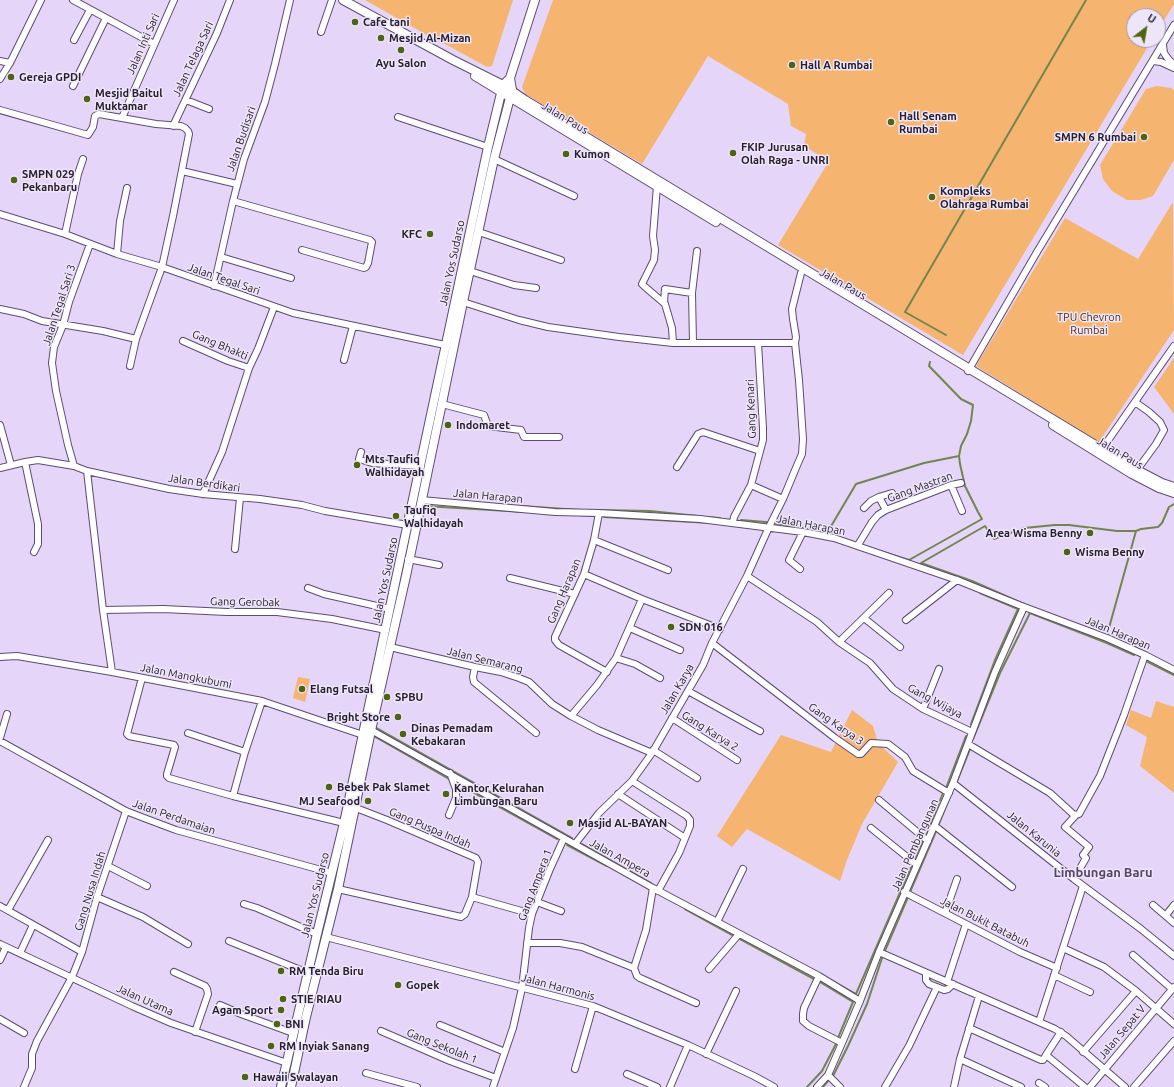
<!DOCTYPE html>
<html>
<head>
<meta charset="utf-8">
<style>
  body { margin:0 }
  #map { position:relative; width:1174px; height:1087px; overflow:hidden; background:#e5d5f9; font-family:Ubuntu,sans-serif }
  canvas { display:block }
  .north { position:absolute; left:1126px; top:8px; width:40px; height:40px; box-sizing:border-box; background:#eee6f8; border:1px solid #9e97a8; border-radius:50%; rotate:31deg; font-size:11px; font-weight:700; line-height:16px; text-align:center; color:#272030 }
  .north::after { content:''; display:block; margin:auto; width:14px; height:18px; background:#4d6413; clip-path:polygon(50% 0,100% 100%,50% 72%,0 100%) }
</style>
</head>
<body>
<div id="map">
<canvas width="1174" height="1087"></canvas>
<div class="north">U</div>
</div>
<script>
const ctx = document.querySelector('canvas').getContext('2d');
ctx.lineJoin = 'round';
function fillPath(path, color) {
  ctx.fillStyle = color;
  ctx.fill(path, 'evenodd');
}
function toPath(rows) {
  const path = new Path2D();
  for (const r of rows) {
    path.moveTo(r[0], r[1]);
    for (let i = 2; i < r.length; i += 2) path.lineTo(r[i], r[i + 1]);
  }
  return path;
}
function trace(path, color, width, dash) {
  ctx.strokeStyle = color;
  ctx.lineWidth = width;
  ctx.lineCap = dash ? 'butt' : 'round';
  ctx.setLineDash(dash || []);
  ctx.stroke(path);
}
function drawText(font, color, halo, rows, align = 'center') {
  ctx.font = font + ' Ubuntu,sans-serif';
  ctx.lineWidth = 3;
  ctx.setLineDash([]);
  ctx.textBaseline = 'middle';
  ctx.strokeStyle = halo;
  ctx.fillStyle = color;
  for (const [text, x, y, turn = 0] of rows) {
    ctx.save();
    ctx.translate(x, y);
    ctx.rotate((+turn || 0) * Math.PI / 180);
    ctx.textAlign = isNaN(turn) ? turn : align;
    if (halo) ctx.strokeText(text, 0, 0);
    ctx.fillText(text, 0, 0);
    ctx.restore();
  }
}
fillPath(toPath([
  [365,0,513,0,492,66,487,67,445,44,441,43],
  [553,0,1174,0,1174,4,1158,30,1158,16,1134,16,1134,40,1152,40,963,355,778,245,829,161,804,146,806,134,791,126,788,104,708,56,642,164,525,94,522,87],
  [1157,86,1171,88,1174,90,1174,160,1153,196,1141,200,1127,200,1112,191,1103,179,1100,165,1146,89],
  [1173,202,1174,330,1099,442,976,366,1065,218,1138,259],
  [1174,358,1174,414,1154,387],
  [298,677,310,679,305,702,293,698],
  [1156,701,1174,707,1174,793,1140,766,1147,737,1126,725,1131,710,1151,718],
  [852,710,873,726,878,743,898,762,862,824,847,860,840,881,747,829,732,847,717,836,781,735,831,752]
]), '#f6b471');
trace(toPath([
  [946,335,905,312,1086,0],
  [425,506,524,512],
  [521,506,580,510],
  [599,510,650,511,698,516],
  [578,515,594,516],
  [604,517,711,523],
  [706,517,720,518],
  [741,520,766,522,798,527,832,535],
  [827,533,856,484,924,463,959,456],
  [877,550,909,560,982,519,978,512,965,486,960,464,959,456,961,446,967,434,971,421,973,405,961,399,929,366,930,362],
  [921,563,985,526,994,539,1024,528,1055,525,1069,525,1117,531,1136,531,1141,529,1158,527,1162,523,1169,507,1174,504],
  [921,563,972,581,1024,604],
  [1107,635,1136,531],
  [1146,661,1174,675],
  [971,724,995,660,1018,609,980,593],
  [373,726,572,838],
  [372,735,449,779],
  [973,739,1000,673,1030,613,1107,643,1134,655],
  [957,781,970,749],
  [456,783,557,839],
  [946,788,966,736],
  [938,826,951,794],
  [927,833,943,793],
  [582,844,651,883],
  [567,845,607,866],
  [915,859,923,841],
  [910,892,937,829],
  [685,909,734,936],
  [740,939,814,979],
  [884,953,908,897],
  [811,969,856,994,912,865],
  [820,982,853,1002,838,1038],
  [833,1076,848,1046,867,1004,882,958],
  [807,1087,822,1071,836,1044],
  [823,1087,828,1081]
]), '#73854f', 2);
const minor = toPath([
  [73,0,154,44],
  [321,32,332,0],
  [74,40,90,10],
  [1163,45,1164,53,1169,60,1174,64],
  [0,61,10,63],
  [1153,61,1161,62,1174,68],
  [0,79,10,63,41,0],
  [73,86,106,18],
  [186,100,209,109],
  [0,110,88,135,93,127,95,116,99,114,156,124,181,126,185,128,188,131,189,134,173,216,162,267,136,339,130,366],
  [398,117,488,147],
  [122,118,174,0],
  [173,126,217,33,230,0],
  [494,159,574,196],
  [182,171,237,184],
  [657,186,653,236,655,250,654,260,642,284,644,286,665,304,672,328,673,343],
  [233,201,370,240,372,242,368,263,366,267,364,268,302,250],
  [0,214,65,234,117,254,162,267,293,313,445,345],
  [479,232,561,260],
  [65,234,78,174,83,159],
  [117,254,120,221,127,188],
  [221,257,291,278],
  [470,271,514,285,536,288],
  [214,286,233,201,244,159,265,102,275,64,290,0],
  [692,293,697,251],
  [463,302,519,320,548,327,619,337,673,343,795,343],
  [664,302,665,289,692,293,693,343],
  [0,309,24,314,42,321,103,331,136,339],
  [183,341,228,361,249,368],
  [344,360,353,326],
  [968,371,1037,252,1174,25],
  [1135,402,1149,412,1160,422,1164,430,1156,444,1137,470],
  [442,404,484,415,488,426,521,430,524,437,559,437],
  [0,425,11,465],
  [1102,449,1174,346],
  [361,452,359,459,372,463,421,466],
  [25,462,38,524,38,544,34,552],
  [74,466,68,445,56,391,52,363,54,347,63,325,69,302,90,244],
  [677,467,698,434,703,432,760,451],
  [0,468,25,462,38,460,74,466,87,471,169,489,203,494,260,499,302,505,325,511,408,525],
  [87,471,103,610,112,672],
  [751,485,783,499],
  [951,485,962,511],
  [203,494,222,452,249,368,258,349,274,307],
  [879,497,886,510],
  [421,500,555,512,599,513,700,519,803,532,834,538,957,580,1019,605,1107,638,1145,655,1174,670],
  [864,508,871,501,879,497,892,493],
  [599,513,594,540,584,574,555,637,555,640,559,645,607,672],
  [733,522,734,517,751,485,763,440,763,428,758,343],
  [594,540,668,570],
  [858,545,872,522,878,515,886,510,951,485,961,483],
  [235,549,240,498],
  [408,559,439,565],
  [800,569,789,560,803,532],
  [584,574,642,599,720,629],
  [747,576,817,622,839,642,870,663,893,689,923,709,972,732],
  [510,578,575,594],
  [308,588,324,594,390,609],
  [103,610,163,609,227,612,277,612,332,619,386,630],
  [864,618,900,647],
  [906,620,957,580],
  [630,628,680,650],
  [839,642,889,593],
  [712,643,835,738,858,754,861,754,871,743,888,744,905,757,913,771,949,793],
  [390,647,475,667,501,672,519,678,529,682,552,704,571,716,598,730,652,753],
  [0,657,17,656,112,672,262,701,363,735],
  [616,658,635,664,660,678],
  [475,667,473,677,474,682,536,733],
  [142,678,127,734,129,736,174,745,175,747,167,774,167,776,169,778,233,796,344,823],
  [688,691,760,731],
  [923,709,939,669],
  [571,716,597,685,616,658,642,599],
  [672,718,737,760],
  [371,730,653,888,819,976,860,1001],
  [188,733,245,752],
  [0,738,7,714],
  [0,741,126,811,144,818,176,830,332,873],
  [968,744,1050,793,1073,814,1076,815,1079,814,1100,776,1124,715,1145,655],
  [653,750,697,778],
  [632,781,687,816,690,820,690,826,679,853,658,891],
  [953,783,1074,879,1141,929,1174,956],
  [618,794,685,838],
  [233,796,245,752,262,701],
  [879,800,928,841],
  [449,815,456,798,456,789,450,773],
  [935,826,1012,887],
  [871,828,917,865],
  [575,844,599,813,632,781,652,753,703,665,712,643,747,576,769,527,783,499,798,463,802,454,803,439,799,380,795,343,796,337,793,319,792,309,801,273],
  [108,866,147,886],
  [1074,879,1086,858,1083,855,1089,847,1065,827,1076,815],
  [338,889,461,917,465,914,472,897,478,862,476,858,387,820,356,808],
  [904,892,1020,952,1057,968],
  [97,897,143,917,188,944],
  [472,897,532,914],
  [537,902,561,911],
  [244,904,257,908,317,934],
  [1153,905,1174,923],
  [0,906,82,952],
  [8,910,48,840],
  [945,913,957,879],
  [1166,915,1174,905],
  [717,922,743,869],
  [326,937,593,1006,688,1045,754,1076,774,1087],
  [229,941,308,973],
  [527,943,560,943,582,947,634,968,646,930,653,888],
  [0,944,132,1006,171,1023,287,1063],
  [1063,948,1104,967,1136,991,1174,1024],
  [879,952,1055,1029,1066,1036,1125,1087],
  [20,953,33,925],
  [1133,955,1172,989],
  [0,960,6,947],
  [634,968,637,976,640,978,696,1003],
  [709,969,739,934],
  [174,972,205,986,207,989,208,994,195,1032],
  [926,973,926,980,929,984,944,990,948,989,953,984],
  [1054,975,1090,992],
  [819,976,804,1008,803,1014,803,1021,809,1026,842,1043],
  [947,982,966,924],
  [220,1005,241,1014,293,1033],
  [0,1019,24,1033],
  [1039,1022,1083,886],
  [440,1025,505,1052],
  [969,1028,1041,1060,1043,1060,1046,1055,1061,1032],
  [381,1031,450,1061,496,1078],
  [1083,1052,1136,991],
  [706,1054,736,991],
  [1046,1055,1085,1087],
  [960,1059,1021,1087],
  [575,1069,593,1006],
  [366,1073,417,1087],
  [627,1074,657,1087],
  [828,1075,840,1087],
  [1039,1083,1045,1087],
  [24,1087,32,1068,32,1054,37,1041,72,977,82,952,97,897,126,811],
  [493,1087,513,1028,522,988,529,928,532,914,550,869,564,838],
  [670,1087,688,1045],
  [817,1087,828,1075,842,1043,860,1001,879,952,953,783,995,672,1024,607],
  [885,1087,909,1046,937,987],
  [954,1087,960,1059,979,996],
  [1090,1087,1174,987],
  [1134,1087,1174,1041]
]);
const major = toPath([
  [343,0,453,60,503,85,525,100,1102,449,1137,470,1162,483,1174,487],
  [475,76,716,222],
  [1053,425,1132,474,1159,488,1174,493],
  [281,1087,317,934,344,823,488,147,503,85,510,78,535,0],
  [291,1087,306,1017,338,889,372,726,406,576,463,302,494,159,512,90,510,78]
]);
trace(minor, '#5d4c72', 8);
trace(major, '#5d4c72', 10);
trace(minor, '#fff', 6);
trace(major, '#fff', 8);
for (const [x, y, r, color] of [
  [355,22,4,"#4d6413"],
  [381,38,4,"#4d6413"],
  [401,50,4,"#4d6413"],
  [792,65,4,"#4d6413"],
  [11,77,4,"#4d6413"],
  [87,99,4,"#4d6413"],
  [891,122,4,"#4d6413"],
  [1144,137,4,"#4d6413"],
  [733,153,4,"#4d6413"],
  [566,154,4,"#4d6413"],
  [14,180,4,"#4d6413"],
  [932,197,4,"#4d6413"],
  [430,234,4,"#4d6413"],
  [448,425,4,"#4d6413"],
  [357,465,4,"#4d6413"],
  [396,516,4,"#4d6413"],
  [1090,533,4,"#4d6413"],
  [1067,552,4,"#4d6413"],
  [671,627,4,"#4d6413"],
  [302,689,4,"#4d6413"],
  [387,697,4,"#4d6413"],
  [398,717,4,"#4d6413"],
  [403,734,4,"#4d6413"],
  [329,787,4,"#4d6413"],
  [446,794,4,"#4d6413"],
  [368,801,4,"#4d6413"],
  [570,823,4,"#4d6413"],
  [281,971,4,"#4d6413"],
  [398,985,4,"#4d6413"],
  [283,999,4,"#4d6413"],
  [281,1010,4,"#4d6413"],
  [277,1024,4,"#4d6413"],
  [271,1046,4,"#4d6413"],
  [245,1077,4,"#4d6413"]
]) {
  const dot = new Path2D();
  dot.arc(x, y, r, 0, 2 * Math.PI);
  ctx.fillStyle = color;
  ctx.fill(dot);
  trace(dot, '#eee6f8', 1.5);
}
drawText('bold 11px', '#272030', '#eee6f8', [
  ["Cafe tani",363,22],
  ["Mesjid Al-Mizan",389,38],
  ["Ayu Salon",401,63,"center"],
  ["Hall A Rumbai",800,65],
  ["Gereja GPDI",19,77],
  ["Mesjid Baitul",95,93],
  ["Muktamar",95,106],
  ["Hall Senam",899,116],
  ["Rumbai",899,129],
  ["SMPN 6 Rumbai",1136,137,"right"],
  ["FKIP Jurusan",741,147],
  ["Olah Raga - UNRI",741,160],
  ["Kumon",574,154],
  ["SMPN 029",22,174],
  ["Pekanbaru",22,187],
  ["Kompleks",940,191],
  ["Olahraga Rumbai",940,204],
  ["KFC",422,234,"right"],
  ["Indomaret",456,425],
  ["Mts Taufiq",365,459],
  ["Walhidayah",365,472],
  ["Taufiq",404,510],
  ["Walhidayah",404,523],
  ["Area Wisma Benny",1082,533,"right"],
  ["Wisma Benny",1075,552],
  ["SDN 016",679,627],
  ["Elang Futsal",310,689],
  ["SPBU",395,697],
  ["Bright Store",390,717,"right"],
  ["Dinas Pemadam",411,728],
  ["Kebakaran",411,741],
  ["Bebek Pak Slamet",337,787],
  ["Kantor Kelurahan",454,788],
  ["Limbungan Baru",454,801],
  ["MJ Seafood",360,801,"right"],
  ["Masjid AL-BAYAN",578,823],
  ["RM Tenda Biru",289,971],
  ["Gopek",406,985],
  ["STIE RIAU",291,999],
  ["Agam Sport",273,1010,"right"],
  ["BNI",285,1024],
  ["RM Inyiak Sanang",279,1046],
  ["Hawaii Swalayan",253,1077]
], 'left');
drawText('11px', '#272030', '#eee6f8', [
  ["Jalan Inti Sari",143,44,-66],
  ["Jalan Telaga Sari",193,59,-65],
  ["Jalan Paus",565,118,31],
  ["Jalan Budisari",241,139,-71],
  ["Jalan Yos Sudarso",452,263,-78],
  ["Jalan Tegal Sari",224,279,19],
  ["Jalan Paus",843,284,30],
  ["Jalan Tegal Sari 3",59,305,-72],
  ["Gang Bhakti",220,345,23],
  ["Gang Kenari",751,409,-92],
  ["Jalan Paus",1120,453,31],
  ["Jalan Berdikari",204,483,8],
  ["Gang Mastran",920,487,-20],
  ["Jalan Harapan",488,496,5],
  ["Jalan Harapan",811,525,11],
  ["Jalan Yos Sudarso",385,580,-78],
  ["Gang Harapan",564,591,-67],
  ["Gang Gerobak",245,602,1],
  ["Jalan Harapan",1118,633,23],
  ["Jalan Semarang",485,660,14],
  ["Jalan Mangkubumi",186,676,11],
  ["Jalan Karya",677,689,-60],
  ["Gang Wijaya",935,701,28],
  ["Gang Karya 3",836,724,35],
  ["Gang Karya 2",710,731,32],
  ["Jalan Perdamaian",174,817,19],
  ["Gang Puspa Indah",430,828,23],
  ["Jalan Karunia",1034,834,39],
  ["Jalan Pembangunan",915,845,-66],
  ["Jalan Ampera",620,858,29],
  ["Gang Ampera 1",535,885,-69],
  ["Gang Nusa Indah",90,891,-73],
  ["Jalan Yos Sudarso",315,895,-76],
  ["Jalan Bukit Batabuh",985,922,27],
  ["Jalan Harmonis",558,987,15],
  ["Jalan Utama",145,1000,24],
  ["Jalan Sepat V",1122,1032,-50],
  ["Gang Sekolah 1",442,1046,22]
]);
drawText('11px', '#4c3013', '#eee6f8', [
  ["TPU Chevron",1089,317],
  ["Rumbai",1089,330]
]);
drawText('bold 13px', '#56446a', '#eee6f8', [
  ["Limbungan Baru",1103,873]
]);
</script>
</body>
</html>
